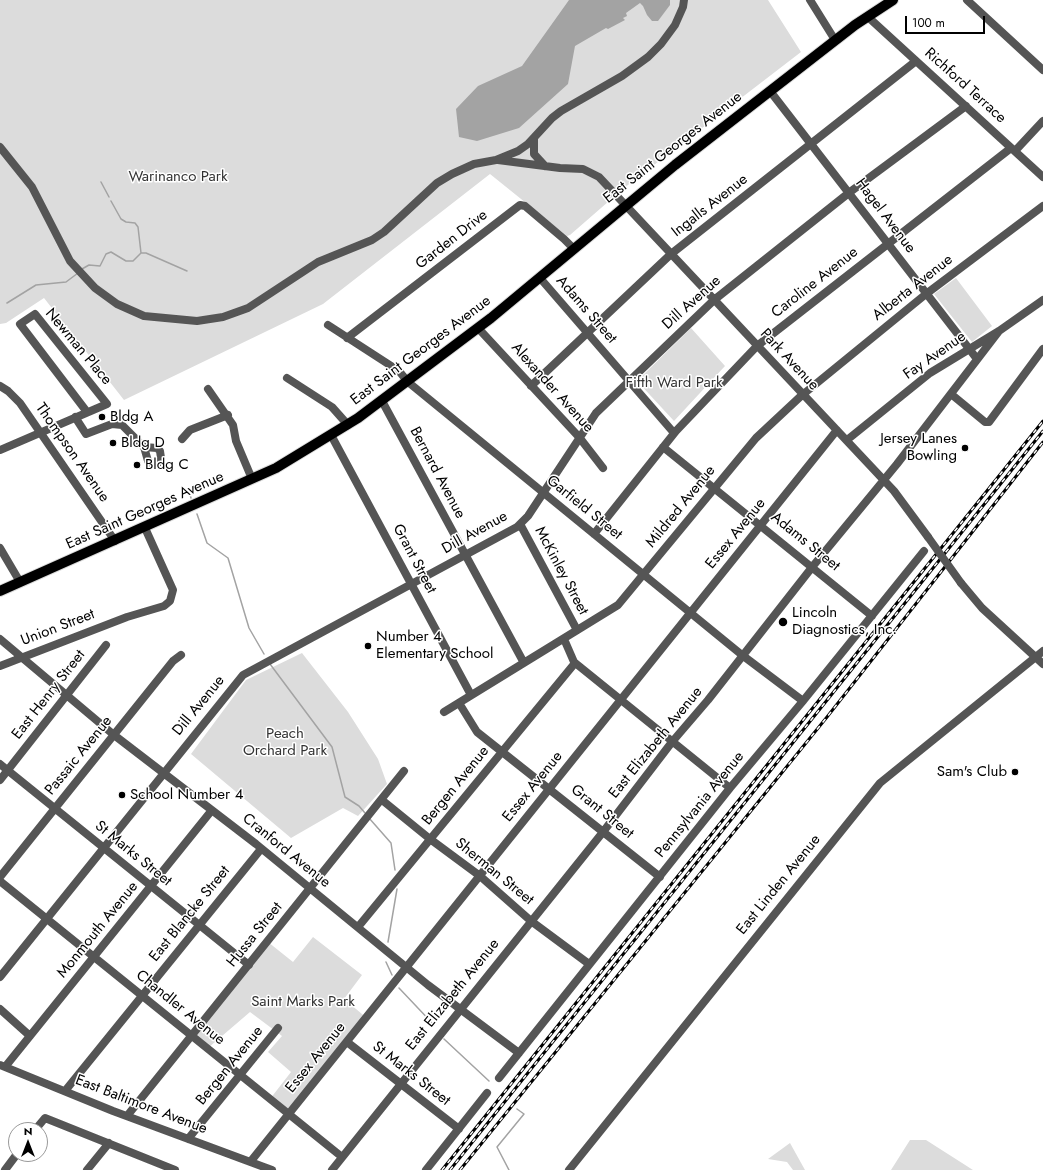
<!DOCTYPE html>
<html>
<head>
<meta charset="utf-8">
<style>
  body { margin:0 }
  #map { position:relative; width:1043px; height:1170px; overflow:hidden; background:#fff; font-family:Jost,sans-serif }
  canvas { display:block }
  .north { position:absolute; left:8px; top:1122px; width:40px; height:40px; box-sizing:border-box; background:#fff; border:1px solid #999; border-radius:50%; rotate:0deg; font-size:11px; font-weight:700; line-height:16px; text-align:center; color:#000 }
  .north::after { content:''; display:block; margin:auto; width:14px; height:18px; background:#000; clip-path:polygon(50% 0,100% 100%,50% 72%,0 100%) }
  .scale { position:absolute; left:905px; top:16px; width:80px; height:18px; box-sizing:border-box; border:2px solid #000; border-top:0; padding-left:5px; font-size:12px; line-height:14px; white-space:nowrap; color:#000; -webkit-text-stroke:3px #fff; paint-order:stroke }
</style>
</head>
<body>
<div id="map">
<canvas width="1043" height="1170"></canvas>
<div class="north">N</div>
<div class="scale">100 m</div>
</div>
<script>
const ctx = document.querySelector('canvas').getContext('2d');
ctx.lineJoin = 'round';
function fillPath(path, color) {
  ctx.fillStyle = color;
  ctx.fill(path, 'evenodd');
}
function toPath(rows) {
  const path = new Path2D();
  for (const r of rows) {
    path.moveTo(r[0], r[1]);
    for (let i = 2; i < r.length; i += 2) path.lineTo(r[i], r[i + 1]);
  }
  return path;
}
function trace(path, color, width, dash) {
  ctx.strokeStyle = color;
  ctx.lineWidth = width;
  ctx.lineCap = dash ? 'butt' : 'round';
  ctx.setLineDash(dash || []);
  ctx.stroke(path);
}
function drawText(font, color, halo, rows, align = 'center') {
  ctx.font = font + ' Jost,sans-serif';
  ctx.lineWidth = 3;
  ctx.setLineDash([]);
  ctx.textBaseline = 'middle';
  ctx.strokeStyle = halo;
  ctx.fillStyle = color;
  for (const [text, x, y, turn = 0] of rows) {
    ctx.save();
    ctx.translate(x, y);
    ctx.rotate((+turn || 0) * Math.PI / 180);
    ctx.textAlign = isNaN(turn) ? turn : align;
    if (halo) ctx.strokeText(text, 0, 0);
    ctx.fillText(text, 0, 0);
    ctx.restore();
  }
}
fillPath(toPath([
  [0,0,768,0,801,52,624,188,570,235,567,236,490,174,323,304,124,400,44,298,6,323,0,324],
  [956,278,992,326,972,342,934,294],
  [691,328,725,366,674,421,637,381],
  [302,653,348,712,378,759,387,784,358,816,343,808,291,838,191,754,246,680],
  [313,937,362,975,344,999,368,1019,291,1116,270,1099,291,1072,268,1052,282,1036,250,1012,208,1048,193,1035,268,942,293,962],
  [910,1140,926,1140,973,1170,891,1170],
  [790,1143,805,1170,793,1170,787,1162,768,1159]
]), '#dcdcdc');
fillPath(toPath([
  [569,0,670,0,670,5,658,21,652,21,647,15,643,6,640,3,626,13,627,16,623,18,625,20,608,29,606,28,575,46,568,84,519,128,477,141,459,137,456,109,478,86,522,66]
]), '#a3a3a3');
trace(toPath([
  [101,182,109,197],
  [111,201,121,219,126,222,135,223,138,227,141,253],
  [82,269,89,265,100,266,106,254,111,252,126,261,133,261,141,253,146,253,187,271],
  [7,303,36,285,66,282,78,273],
  [188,489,191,498],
  [197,514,207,543,228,558,249,628,264,654],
  [270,664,332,747,345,797,359,806,365,813],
  [369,818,391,843,395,870],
  [388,942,397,889],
  [386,962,392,975],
  [399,988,434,1025],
  [444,1039,489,1081],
  [509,1170,497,1147,524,1114,517,1109]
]), '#a3a3a3', 1.5);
const major = toPath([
  [0,591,276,468,358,418,491,318,675,165,855,25,893,0]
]);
trace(major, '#dbdbdb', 12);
trace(toPath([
  [810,0,835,40],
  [967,0,1043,70],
  [868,17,1043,177],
  [770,91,977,359],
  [534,138,534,154,545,166],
  [0,147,32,187,70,261,95,288,117,304,144,316,197,321,223,317,248,308,318,262,372,240,384,232,437,183,452,174,474,164,496,160,518,151,528,144,552,118,561,111,622,76,648,57,661,44,675,25,683,7,684,0],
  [1015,151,1043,121],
  [498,160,560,168,583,169,599,177,894,491,928,537],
  [540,278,674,433],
  [328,325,399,371,408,382,742,655,803,701],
  [478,328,579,437,603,468],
  [347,338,520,205,525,206,564,239,573,248],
  [287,378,332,407,348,425],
  [0,386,8,391,20,403,115,541],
  [531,386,671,254,916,61],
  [208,389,233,425,236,441,252,479],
  [951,394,985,422,989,422,1043,349],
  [382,401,524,663],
  [75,417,86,434,112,424,122,425,144,447,148,461,152,464,158,463,161,458,160,451,157,448,144,447],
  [331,435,471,695],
  [182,439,190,430,228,415],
  [847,440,930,373,999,331,1043,300],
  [663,447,872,616],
  [0,450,107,404,35,314,20,324,87,412],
  [520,524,577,630],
  [594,534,676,431,757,346,1011,148],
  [0,548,20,582],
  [961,583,982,608,1043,664],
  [0,639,114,735,256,844,428,985,519,1053],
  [564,639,574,662,730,788],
  [0,666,127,617,164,606,170,601,173,590,145,528],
  [459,703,477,732,660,877],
  [444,712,618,605,756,438,801,396,926,294,1043,206],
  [0,764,249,965],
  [0,780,106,645],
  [382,800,430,839,480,876,531,921,589,964],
  [0,877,173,661,181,655],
  [0,881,342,1157],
  [358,927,575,663],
  [0,977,243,675,517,527,528,516,596,413,714,300,850,192,966,106],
  [0,1009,30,1036],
  [347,1042,459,1129],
  [0,1065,113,1111,272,1170],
  [5,1067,212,810],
  [499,1078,730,788,803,701,924,551],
  [65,1091,261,849],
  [127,1116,404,771],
  [35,1130,45,1118,175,1170],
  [188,1139,278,1028],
  [251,1161,837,430],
  [5,1170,17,1154],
  [87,1170,109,1143],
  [332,1170,603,832,672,742,708,700,813,566,897,464,999,331],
  [426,1170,487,1093],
  [569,1170,880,783,1043,651]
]), '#555', 8);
trace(major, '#000', 10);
const rail = toPath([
  [442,1170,1043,421],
  [450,1170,1043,431],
  [460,1170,827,717,1043,442]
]);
trace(rail, '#000', 3);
trace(rail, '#fff', 1.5, [4.5]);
trace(toPath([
  [928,537,961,583]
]), '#555', 8);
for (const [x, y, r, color] of [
  [102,417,4,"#000"],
  [113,443,4,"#000"],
  [965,448,4,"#000"],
  [137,465,4,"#000"],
  [783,622,5,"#000"],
  [368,646,4,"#000"],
  [1015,772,4,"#000"],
  [122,795,4,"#000"]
]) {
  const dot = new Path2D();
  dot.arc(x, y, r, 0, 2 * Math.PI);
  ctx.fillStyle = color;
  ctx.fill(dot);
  trace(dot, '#fff', 1.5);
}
drawText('15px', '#000', '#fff', [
  ["Richford Terrace",965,86,42],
  ["East Saint Georges Avenue",673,148,-38],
  ["Ingalls Avenue",710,206,-38],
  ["Hagel Avenue",885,216,53],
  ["Garden Drive",452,240,-38],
  ["Caroline Avenue",815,283,-38],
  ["Alberta Avenue",913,288,-38],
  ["Dill Avenue",692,303,-42],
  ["Adams Street",586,310,49],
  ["Newman Place",78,347,50],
  ["East Saint Georges Avenue",421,351,-37],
  ["Fay Avenue",935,356,-35],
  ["Park Avenue",789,360,47],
  ["Alexander Avenue",552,388,48],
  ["Thompson Avenue",72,453,55],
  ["Bernard Avenue",437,473,62],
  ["Mildred Avenue",681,507,-51],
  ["Garfield Street",584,508,39],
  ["East Saint Georges Avenue",145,511,-24],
  ["Dill Avenue",475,533,-29],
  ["Essex Avenue",736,534,-51],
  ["Adams Street",805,542,39],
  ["Grant Street",414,559,62],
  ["McKinley Street",561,571,62],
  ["Union Street",58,628,-21],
  ["East Henry Street",49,695,-52],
  ["Dill Avenue",199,706,-51],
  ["East Elizabeth Avenue",656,743,-51],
  ["Passaic Avenue",79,756,-51],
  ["Bergen Avenue",456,786,-51],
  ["Essex Avenue",533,787,-51],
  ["Pennsylvania Avenue",700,805,-51],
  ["Grant Street",602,812,39],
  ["Cranford Avenue",286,851,39],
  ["St Marks Street",133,854,39],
  ["Sherman Street",494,872,39],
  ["East Linden Avenue",779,885,-51],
  ["East Blancke Street",190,914,-51],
  ["Monmouth Avenue",98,930,-51],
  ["Hussa Street",255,935,-51],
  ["East Elizabeth Avenue",453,995,-51],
  ["Chandler Avenue",180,1008,39],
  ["Essex Avenue",316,1058,-51],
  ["Bergen Avenue",230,1066,-51],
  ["St Marks Street",411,1074,38],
  ["East Baltimore Avenue",141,1105,21]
]);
drawText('15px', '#333', '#fff', [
  ["Warinanco Park",178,177],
  ["Fifth Ward Park",674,383],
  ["Peach",285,734],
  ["Orchard Park",285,751],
  ["Saint Marks Park",303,1002]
]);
drawText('15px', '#000', '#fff', [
  ["Bldg A",110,417],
  ["Jersey Lanes",957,439,"right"],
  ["Bowling",957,456,"right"],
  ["Bldg D",121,443],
  ["Bldg C",145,465],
  ["Lincoln",792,613],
  ["Diagnostics, Inc.",792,630],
  ["Number 4",376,637],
  ["Elementary School",376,654],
  ["Sam's Club",1007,772,"right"],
  ["School Number 4",130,795]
], 'left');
</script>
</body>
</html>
